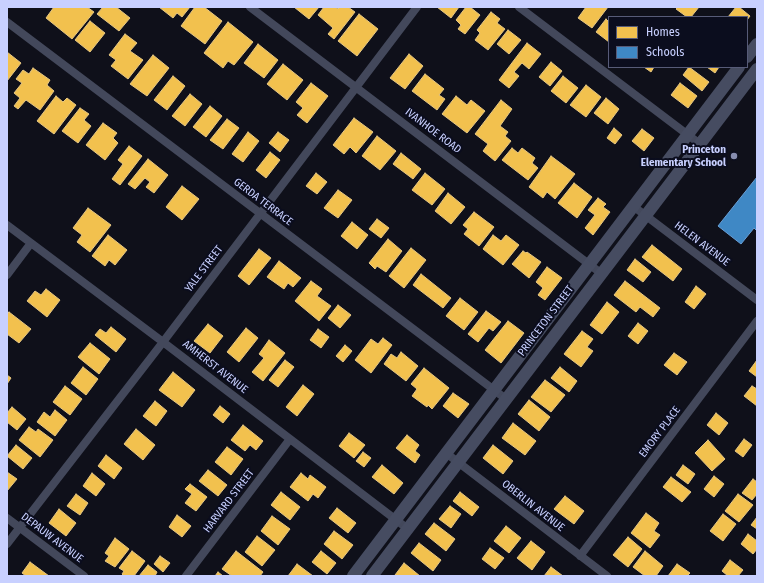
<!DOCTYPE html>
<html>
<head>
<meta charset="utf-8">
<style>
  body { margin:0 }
  #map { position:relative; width:764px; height:583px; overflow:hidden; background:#0f101a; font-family:"Fira Sans Condensed",sans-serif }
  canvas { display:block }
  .frame { position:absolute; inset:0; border:8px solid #c8d0ff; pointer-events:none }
  .legend { position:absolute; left:608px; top:16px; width:140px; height:52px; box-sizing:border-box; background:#0b0d1e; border:1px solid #575b78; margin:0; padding:5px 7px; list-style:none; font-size:12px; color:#c8d0ff }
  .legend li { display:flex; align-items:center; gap:8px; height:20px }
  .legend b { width:20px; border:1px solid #575b78 }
</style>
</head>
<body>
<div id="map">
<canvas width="764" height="583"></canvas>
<div class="frame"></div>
<ul class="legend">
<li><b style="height:11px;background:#f2c14e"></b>Homes</li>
<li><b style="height:11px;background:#3f88c5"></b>Schools</li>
</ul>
</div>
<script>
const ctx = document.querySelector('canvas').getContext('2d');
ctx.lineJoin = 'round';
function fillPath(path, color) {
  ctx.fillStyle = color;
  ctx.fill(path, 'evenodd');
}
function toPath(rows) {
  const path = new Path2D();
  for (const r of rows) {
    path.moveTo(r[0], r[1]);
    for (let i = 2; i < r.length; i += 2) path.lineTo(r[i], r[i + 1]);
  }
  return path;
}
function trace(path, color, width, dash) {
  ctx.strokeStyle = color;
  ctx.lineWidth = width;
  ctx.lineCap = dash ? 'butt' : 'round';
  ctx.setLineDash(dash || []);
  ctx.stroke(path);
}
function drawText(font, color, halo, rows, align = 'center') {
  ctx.font = font + ' "Fira Sans Condensed",sans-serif';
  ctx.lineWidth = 4;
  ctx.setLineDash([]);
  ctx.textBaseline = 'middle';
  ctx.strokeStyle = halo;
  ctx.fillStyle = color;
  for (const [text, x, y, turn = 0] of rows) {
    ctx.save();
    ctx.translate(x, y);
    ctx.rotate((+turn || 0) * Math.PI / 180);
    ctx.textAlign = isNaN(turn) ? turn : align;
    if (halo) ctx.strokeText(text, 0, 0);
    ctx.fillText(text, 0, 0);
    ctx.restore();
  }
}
const homes = toPath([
  [54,7,87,7,94,12,72,39,46,18,54,7],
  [103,7,116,7,130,18,119,31,97,14,103,7],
  [159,7,190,7,182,17,177,13,173,18,159,7],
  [195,7,204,7,222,21,205,44,181,26,195,7],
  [294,7,319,7,309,19,294,7],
  [324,7,335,7,338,9,340,7,348,7,355,12,334,39,328,34,333,28,318,15,324,7],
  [437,7,459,7,451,18,437,7],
  [466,7,470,7,480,15,465,34,458,29,461,25,456,20,466,7],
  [586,7,608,7,592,28,578,18,586,7],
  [678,7,699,7,691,17,687,17,676,9,678,7],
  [736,7,739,7,750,16,747,20,747,17,728,17,736,7],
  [491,12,500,19,497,23,505,29,488,50,475,40,480,33,477,30,491,12],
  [359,14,378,29,357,56,338,41,359,14],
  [606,19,609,22,609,42,596,32,606,19],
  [90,21,105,33,90,52,75,40,90,21],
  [228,22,253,42,234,65,228,61,223,68,204,53,228,22],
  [508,30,521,40,509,54,497,44,508,30],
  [125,34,137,43,130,51,143,60,128,79,111,66,116,60,109,55,125,34],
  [527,43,541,54,529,69,522,63,514,72,519,76,509,88,499,80,527,43],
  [258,44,278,60,264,78,244,63,258,44],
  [7,52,21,63,7,81,7,52],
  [409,54,423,66,405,89,390,78,409,54],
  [153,55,169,68,147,96,130,84,153,55],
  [551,62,562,71,550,86,539,77,551,62],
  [283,64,303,80,287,100,267,84,283,64],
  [644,67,654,67,651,72,644,67],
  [689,67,709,82,702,91,683,75,689,67],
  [707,67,719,67,715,73,707,67],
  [33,68,50,80,47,85,54,91,40,110,26,100,18,109,14,106,20,98,14,93,22,83,16,79,23,70,29,74,33,68],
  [425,74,444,89,439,95,445,99,437,110,412,91,425,74],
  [173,76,185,86,167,110,154,100,173,76],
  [563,76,578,88,566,103,551,91,563,76],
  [311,83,328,96,307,123,297,115,303,108,296,102,311,83],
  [680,83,697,96,688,108,671,95,680,83],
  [586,85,601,97,586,117,570,105,586,85],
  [190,94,202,104,185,126,172,116,190,94],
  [56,96,63,102,67,98,76,105,54,134,37,121,56,96],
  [456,96,467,105,471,100,485,111,467,133,442,114,456,96],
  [606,98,619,109,608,124,594,113,606,98],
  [501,100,512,109,500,126,508,132,505,136,511,141,495,161,483,151,488,144,475,134,501,100],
  [210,106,222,116,206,137,193,127,210,106],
  [80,108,89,114,84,120,91,126,78,143,62,131,80,108],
  [354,118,373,132,356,153,350,147,344,154,333,145,354,118],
  [227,119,239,128,223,149,210,140,227,119],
  [103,123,117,133,113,138,118,143,105,160,86,145,103,123],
  [614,128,622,135,615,144,607,138,614,128],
  [642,129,654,138,644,151,632,141,642,129],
  [248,132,259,141,243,162,232,154,248,132],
  [278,132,289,140,280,152,269,143,278,132],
  [377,136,396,151,380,170,362,156,377,136],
  [129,146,142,156,120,185,112,179,123,164,118,160,129,146],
  [512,148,518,153,522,148,535,158,532,163,538,168,528,180,502,160,512,148],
  [270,152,280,160,266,178,256,170,270,152],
  [401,153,421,169,413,179,393,164,401,153],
  [551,156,575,174,555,199,547,192,543,198,529,187,551,156],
  [148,159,168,175,154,193,146,187,150,182,145,178,135,189,128,184,148,159],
  [316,173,327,182,317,194,306,186,316,173],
  [425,173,445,189,432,205,412,190,425,173],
  [574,183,592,197,577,218,558,203,574,183],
  [182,186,199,199,182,220,166,207,182,186],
  [338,190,352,200,338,218,324,208,338,190],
  [448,193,465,207,451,224,435,211,448,193],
  [598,198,606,204,603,207,610,212,593,235,585,228,595,215,588,210,598,198],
  [88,208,111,225,90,252,77,242,82,235,73,228,88,208],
  [474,212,494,227,479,246,464,234,468,229,463,225,474,212],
  [377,219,389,228,381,238,369,229,377,219],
  [352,222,368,235,357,249,341,236,352,222],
  [108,235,127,250,115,265,109,260,105,266,92,256,108,235],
  [493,235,501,241,506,235,519,245,503,265,483,249,493,235],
  [388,239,402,251,386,272,377,266,375,269,369,263,388,239],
  [652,245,682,269,673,281,642,257,652,245],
  [411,248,426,260,404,288,389,276,411,248],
  [259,249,271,258,249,285,238,276,259,249],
  [523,251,526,253,527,252,541,262,529,278,512,264,523,251],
  [635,259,651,272,643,282,627,270,635,259],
  [279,261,301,278,293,287,288,283,284,289,267,277,279,261],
  [547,267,562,278,545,300,538,295,543,288,536,282,547,267],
  [421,274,451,298,443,308,413,285,421,274],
  [311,281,322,289,317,296,331,306,319,321,295,301,311,281],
  [625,281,660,308,653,317,640,307,636,312,614,295,625,281],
  [696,286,706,294,694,309,685,302,696,286],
  [46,289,60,300,47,317,27,301,35,291,41,295,46,289],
  [460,298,478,312,464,330,446,316,460,298],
  [607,302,619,312,602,334,590,325,607,302],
  [338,305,351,315,340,328,328,318,338,305],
  [486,311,501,322,493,331,489,328,478,342,468,334,486,311],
  [9,312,31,329,19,343,7,334,7,314,9,312],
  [508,321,524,333,501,363,485,350,508,321],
  [638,323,648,331,638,344,628,336,638,323],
  [208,324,223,336,210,353,194,341,208,324],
  [111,327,126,339,116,352,95,335,100,329,106,333,111,327],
  [246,328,258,338,239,362,227,352,246,328],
  [318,329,329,337,321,348,310,340,318,329],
  [582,331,593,339,587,347,593,351,581,367,564,354,582,331],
  [383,338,392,345,371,373,355,360,371,339,378,344,383,338],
  [269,340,285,353,263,381,252,372,264,358,259,354,269,340],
  [90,343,110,359,99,374,78,357,90,343],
  [345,345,352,351,343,362,336,356,345,345],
  [401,352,418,366,406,381,384,364,391,354,397,358,401,352],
  [674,353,687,362,677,375,664,365,674,353],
  [285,360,294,367,278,387,269,380,285,360],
  [757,360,757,377,749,371,757,360],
  [83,367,98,379,86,395,71,383,83,367],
  [560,367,577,381,569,392,551,378,560,367],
  [424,368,449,388,432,409,428,405,427,407,412,396,417,389,411,384,424,368],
  [173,372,195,390,182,407,159,390,173,372],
  [7,375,11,378,7,384,7,375],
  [545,380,565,395,551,412,531,397,545,380],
  [303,385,314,394,297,416,286,407,303,385],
  [65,386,82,399,70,415,53,402,65,386],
  [752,386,757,389,757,406,744,396,752,386],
  [453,393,469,404,458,418,443,406,453,393],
  [529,400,550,417,539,431,518,414,529,400],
  [155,401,167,411,156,426,143,416,155,401],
  [220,406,230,414,223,423,213,415,220,406],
  [12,407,26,419,17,430,7,422,7,413,12,407],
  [55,410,67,420,55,436,37,422,44,412,50,417,55,410],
  [716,413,728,423,719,435,707,425,716,413],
  [513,423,536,441,525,455,502,438,513,423],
  [243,425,263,441,256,450,250,445,245,451,231,440,243,425],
  [29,427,36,432,38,429,53,440,40,457,19,440,29,427],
  [136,429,155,445,143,460,124,444,136,429],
  [349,433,365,445,354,458,339,446,349,433],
  [407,435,419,445,415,451,420,455,415,463,396,448,407,435],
  [744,439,752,445,743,457,735,451,744,439],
  [708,440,725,459,712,471,695,453,708,440],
  [16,445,32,458,23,469,7,456,16,445],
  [493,445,513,461,503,474,483,458,493,445],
  [227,447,243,459,231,475,215,462,227,447],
  [363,452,371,458,364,467,356,461,363,452],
  [106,455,122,468,114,479,98,466,106,455],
  [382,465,403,483,394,494,372,477,382,465],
  [683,465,695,474,688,484,676,475,683,465],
  [208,470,227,485,218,496,199,481,208,470],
  [7,472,17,479,7,491,7,472],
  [92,473,105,484,96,496,83,486,92,473],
  [301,473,308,479,310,475,326,487,318,498,313,494,308,501,290,487,301,473],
  [714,476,724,484,714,497,704,489,714,476],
  [671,477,691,492,682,502,663,487,671,477],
  [753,479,757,482,757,494,752,500,742,493,753,479],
  [190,484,207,497,196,511,185,503,192,494,185,489,190,484],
  [281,492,300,507,290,520,271,505,281,492],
  [460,492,479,507,472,516,453,501,460,492],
  [76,494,88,503,80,515,67,506,76,494],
  [738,494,753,505,739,522,725,511,738,494],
  [565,496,584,511,574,524,554,509,565,496],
  [450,506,461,514,451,528,439,519,450,506],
  [337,508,356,523,348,533,329,518,337,508],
  [59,509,76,523,66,536,49,523,59,509],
  [646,513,659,523,654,531,660,535,650,548,631,533,646,513],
  [723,514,736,524,723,541,710,531,723,514],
  [177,515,191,526,182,537,169,527,177,515],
  [272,516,290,529,278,545,261,531,272,516],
  [757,517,757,529,751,525,757,517],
  [434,523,455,539,446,551,425,534,434,523],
  [506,526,521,538,509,553,494,541,506,526],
  [334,531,353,545,342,559,324,544,334,531],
  [748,534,757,541,757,549,753,554,741,544,748,534],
  [257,536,275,550,262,566,245,552,257,536],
  [628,537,642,549,628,567,613,555,628,537],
  [115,538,129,549,115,567,105,561,109,556,105,553,115,538],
  [531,541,545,552,532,570,517,558,531,541],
  [419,543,441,560,433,571,411,553,419,543],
  [490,548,504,558,495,569,482,559,490,548],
  [132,551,145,561,134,576,124,576,122,574,124,571,119,568,132,551],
  [236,551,263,572,260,576,232,576,222,569,236,551],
  [321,551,336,563,327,574,312,562,321,551],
  [645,551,663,566,656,576,645,576,633,567,645,551],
  [160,556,170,563,163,572,154,564,160,556],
  [730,560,743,570,738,576,728,576,722,571,730,560],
  [30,562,49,576,26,576,22,573,30,562],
  [404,563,420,576,397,576,395,575,404,563],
  [297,564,313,576,288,576,297,564],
  [677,564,690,573,687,576,668,576,677,564],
  [148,565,157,572,155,576,139,576,148,565],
  [551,567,563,576,544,576,551,567],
  [218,572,223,576,215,576,218,572]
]);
fillPath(homes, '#f2c14e');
trace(homes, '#e5c683', 1);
const schools = toPath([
  [757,177,757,231,754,228,741,244,718,226,757,177]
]);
fillPath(schools, '#3f88c5');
trace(schools, '#689ed6', 1);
trace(toPath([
  [250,7,602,274],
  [519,7,700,144],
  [7,22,506,399],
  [633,206,757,300],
  [7,225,163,342,408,529],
  [7,275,31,243],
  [446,453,607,576],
  [7,518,84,576],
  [7,544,163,342,417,7],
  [580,556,757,321],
  [186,576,290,439]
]), '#43485b', 8);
trace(toPath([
  [747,57,757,44],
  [353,576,739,67],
  [372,576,757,69]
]), '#464c61', 12);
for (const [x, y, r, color] of [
  [734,156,4,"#878daf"]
]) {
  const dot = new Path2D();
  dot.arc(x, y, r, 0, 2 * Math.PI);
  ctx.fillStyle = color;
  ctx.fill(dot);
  trace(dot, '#0b0d1e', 1.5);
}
drawText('11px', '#c8d0ff', '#0b0d1e', [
  ["IVANHOE ROAD",433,131,37],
  ["GERDA TERRACE",263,202,37],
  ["HELEN AVENUE",702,244,37],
  ["YALE STREET",204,269,-53],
  ["PRINCETON STREET",546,321,-53],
  ["AMHERST AVENUE",215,367,38],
  ["EMORY PLACE",660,432,-53],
  ["HARVARD STREET",229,501,-53],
  ["OBERLIN AVENUE",533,506,38],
  ["DEPAUW AVENUE",52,538,37]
]);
drawText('bold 11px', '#c8d0ff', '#0b0d1e', [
  ["Princeton",726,150],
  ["Elementary School",726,163]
], 'right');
</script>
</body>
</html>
